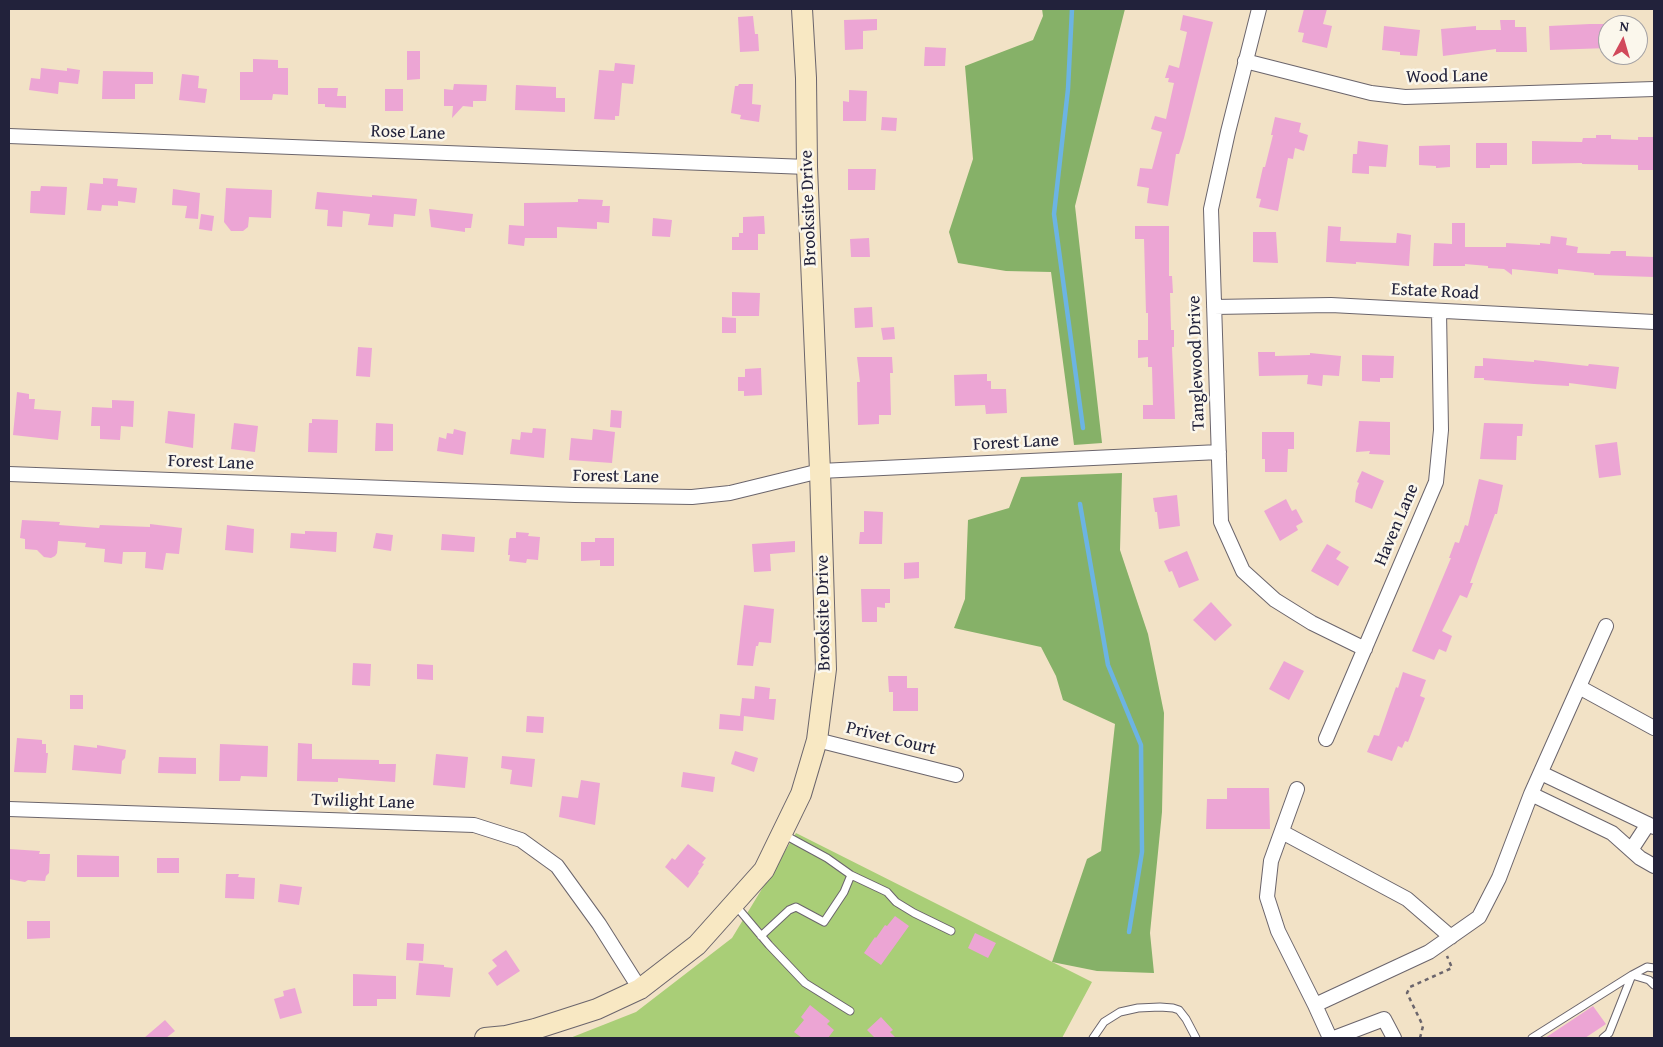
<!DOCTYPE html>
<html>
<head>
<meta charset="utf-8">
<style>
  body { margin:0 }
  #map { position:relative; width:1663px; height:1047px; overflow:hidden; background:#f2e2c6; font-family:"Gentium Book Plus",serif }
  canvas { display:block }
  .frame { position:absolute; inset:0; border:10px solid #22223b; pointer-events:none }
  .north { position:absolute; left:1598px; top:15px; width:50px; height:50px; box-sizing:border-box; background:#fbf7ec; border:1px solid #a4a2a5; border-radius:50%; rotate:6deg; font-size:14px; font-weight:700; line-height:20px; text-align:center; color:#22223b }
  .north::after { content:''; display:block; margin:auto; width:18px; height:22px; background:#d1495b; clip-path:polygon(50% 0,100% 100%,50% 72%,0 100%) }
</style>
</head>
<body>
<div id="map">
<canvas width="1663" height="1047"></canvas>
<div class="frame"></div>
<div class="north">N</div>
</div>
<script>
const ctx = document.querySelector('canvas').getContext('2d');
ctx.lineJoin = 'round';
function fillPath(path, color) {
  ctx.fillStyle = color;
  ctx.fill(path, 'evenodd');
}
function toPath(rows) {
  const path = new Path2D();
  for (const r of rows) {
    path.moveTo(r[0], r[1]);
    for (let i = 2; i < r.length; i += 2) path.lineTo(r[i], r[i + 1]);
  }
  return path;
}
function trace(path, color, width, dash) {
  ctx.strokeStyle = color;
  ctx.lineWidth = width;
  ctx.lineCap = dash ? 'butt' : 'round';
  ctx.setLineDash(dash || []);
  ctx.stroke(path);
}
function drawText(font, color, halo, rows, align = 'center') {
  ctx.font = font + ' "Gentium Book Plus",serif';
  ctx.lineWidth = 5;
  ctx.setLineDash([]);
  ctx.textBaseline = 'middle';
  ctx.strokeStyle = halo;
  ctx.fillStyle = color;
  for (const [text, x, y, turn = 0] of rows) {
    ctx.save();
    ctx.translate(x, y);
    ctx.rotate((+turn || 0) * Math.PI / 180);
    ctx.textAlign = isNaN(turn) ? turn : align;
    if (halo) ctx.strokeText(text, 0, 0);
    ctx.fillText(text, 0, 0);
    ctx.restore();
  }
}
fillPath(toPath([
  [796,833,1092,982,1062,1038,570,1038,636,1012,732,938]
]), '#a9ce77');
fillPath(toPath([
  [1042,9,1125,9,1075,206,1102,443,1074,445,1051,272,1006,271,958,263,949,232,973,159,965,66,1033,40,1043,16],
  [1122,473,1120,550,1148,634,1164,713,1162,812,1150,933,1154,973,1097,971,1052,962,1087,859,1101,851,1115,724,1063,700,1056,676,1041,647,954,628,965,599,968,520,1009,508,1021,477]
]), '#86b168');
trace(toPath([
  [1072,9,1068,89,1054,214,1083,428],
  [1080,504,1108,665,1141,745,1142,852,1129,932]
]), '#6cb4e3', 4.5);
fillPath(toPath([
  [1304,9,1327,9,1323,24,1332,26,1327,48,1302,42,1304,33,1298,32],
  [1183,15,1213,22,1184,138,1179,154,1176,154,1168,206,1147,203,1149,188,1137,186,1140,168,1152,169,1162,132,1151,129,1155,116,1166,119,1174,83,1168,82,1169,78,1165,78,1169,65,1179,68,1187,32,1180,30],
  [753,16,755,34,758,34,759,51,740,52,738,17],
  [877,19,877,30,863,31,863,49,845,50,844,20],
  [1500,20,1515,20,1515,27,1526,27,1527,52,1496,52,1496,49,1443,56,1441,29,1476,26,1476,30,1501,30],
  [1590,24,1608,24,1608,48,1550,50,1549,26],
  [1384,26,1420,30,1417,56,1400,55,1400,52,1382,50],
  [925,47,946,48,945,66,924,66],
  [407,51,420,51,420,79,407,80],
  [253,59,278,60,278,68,288,68,288,95,273,94,272,100,240,100,240,72,253,72],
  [615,63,635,65,633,84,622,83,619,116,615,116,615,120,594,119,599,70,614,71],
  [41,68,67,71,67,68,80,70,78,84,59,82,58,94,29,90,31,78,40,79],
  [103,71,153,72,153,84,135,84,135,99,102,99],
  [182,74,199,76,198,88,207,89,205,103,179,100],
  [454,84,487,85,486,101,473,101,473,107,463,106,452,118,453,106,444,106,444,89,453,90],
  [739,84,753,84,752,104,761,105,759,122,740,119,741,115,731,113,735,86,738,86],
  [516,85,556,87,556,98,565,98,565,112,515,110],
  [318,88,338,88,337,96,346,96,346,108,325,107,325,104,318,104],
  [385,89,403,89,403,111,385,111],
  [849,90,867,91,866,121,843,121,843,101,849,102],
  [882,117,897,118,896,131,881,130],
  [1275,117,1301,123,1299,132,1308,135,1304,151,1295,148,1293,159,1288,158,1278,211,1259,207,1261,199,1256,198,1263,167,1265,167,1273,135,1271,135],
  [1596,135,1611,135,1611,139,1638,140,1638,137,1654,137,1654,170,1638,170,1638,165,1582,164,1582,163,1532,164,1532,141,1582,142,1583,138,1596,138],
  [1358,141,1388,145,1386,167,1369,166,1369,174,1352,173,1353,154,1357,154],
  [1476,143,1507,143,1507,165,1490,165,1490,168,1476,168],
  [1450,145,1450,167,1436,168,1436,166,1419,165,1419,146],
  [848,169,876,169,875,190,848,190],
  [103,178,118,179,117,186,137,188,135,203,118,201,118,206,102,205,101,211,87,210,90,183,103,184],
  [41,186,67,187,65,215,30,213,31,191,40,191],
  [226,188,272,190,271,218,249,217,248,227,243,231,231,231,224,222],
  [173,189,200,193,198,219,185,218,187,206,172,205],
  [317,192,372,197,372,195,417,199,415,216,394,214,393,227,368,225,370,214,343,211,342,227,327,226,328,210,315,209],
  [578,199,603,200,602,206,610,206,609,223,597,222,597,229,557,227,557,238,525,238,524,246,508,244,509,225,524,226,524,203,578,202],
  [429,209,473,214,471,228,465,228,465,232,431,227],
  [201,214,214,216,212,231,199,229],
  [764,216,765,234,758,234,758,250,732,250,732,237,739,237,739,233,743,233,743,217],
  [653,218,672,220,670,237,652,236],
  [1452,223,1465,223,1465,247,1506,247,1506,243,1540,245,1540,243,1550,244,1551,236,1567,238,1566,245,1578,247,1577,253,1610,254,1611,251,1626,251,1626,256,1654,257,1654,277,1594,275,1594,273,1558,269,1558,274,1512,269,1512,275,1504,269,1488,268,1488,266,1465,264,1465,266,1433,266,1434,243,1452,244],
  [1135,226,1169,226,1169,276,1172,276,1173,293,1170,293,1171,330,1174,330,1174,347,1172,347,1175,419,1143,419,1143,405,1153,405,1152,367,1148,367,1148,357,1138,358,1138,340,1148,340,1148,313,1146,313,1144,239,1135,239],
  [1328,226,1341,227,1340,241,1396,243,1397,233,1411,235,1409,266,1356,262,1356,264,1326,262],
  [1253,232,1276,232,1278,263,1253,262],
  [869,238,870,257,851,257,850,239],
  [732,292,760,293,759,316,732,316],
  [872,307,873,327,855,328,854,308],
  [722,317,736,318,736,333,722,333],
  [894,327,895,339,883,340,881,328],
  [358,347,372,348,370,377,356,376],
  [1258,352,1275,352,1275,356,1310,355,1310,353,1341,356,1339,376,1323,375,1322,386,1307,384,1308,375,1259,376],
  [1362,355,1394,356,1393,378,1380,378,1380,382,1362,381],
  [857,357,892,357,893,373,890,373,891,415,879,415,879,424,858,425,857,382,860,382],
  [1483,358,1534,362,1534,360,1588,366,1589,364,1619,367,1616,389,1569,383,1569,386,1534,384,1484,380,1484,378,1474,378,1475,366,1483,366],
  [761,368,762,395,744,396,744,391,738,391,738,377,745,377,745,369],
  [987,374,987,381,991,381,991,389,1006,389,1007,413,986,414,985,405,955,406,954,375],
  [17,392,29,394,29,399,35,399,34,409,61,411,58,440,13,435],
  [112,400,134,401,133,427,121,426,120,440,100,439,100,426,91,426,92,407,112,408],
  [611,410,622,411,621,428,610,427],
  [168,411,195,414,193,448,165,443],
  [312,419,338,420,337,453,308,452,309,423,312,423],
  [1359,421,1390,422,1390,455,1369,454,1370,451,1356,452],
  [234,423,258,426,255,452,231,449],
  [376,423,393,424,393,451,375,451],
  [1484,423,1523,424,1522,436,1517,436,1516,460,1480,459],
  [533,428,546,429,544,458,510,454,512,439,520,440,521,432,532,433],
  [454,429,466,432,463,455,437,451,439,437,446,439,447,433,453,434],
  [593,429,615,432,612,463,569,460,571,438,592,440],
  [1262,432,1294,432,1294,449,1288,449,1287,472,1265,472,1265,459,1262,459],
  [1617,442,1621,475,1599,478,1595,445],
  [1362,471,1384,481,1372,509,1355,502,1356,491,1359,483,1357,482],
  [1479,479,1503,485,1497,514,1495,514,1470,583,1473,583,1467,598,1460,595,1442,631,1452,636,1446,652,1439,649,1434,660,1412,651,1451,558,1449,558,1455,542,1459,543,1465,525,1468,526],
  [1177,495,1180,526,1159,529,1157,512,1155,512,1153,498],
  [1286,499,1292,511,1296,509,1303,522,1296,526,1298,530,1280,541,1264,511],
  [864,511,883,512,882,544,859,544,860,532,864,532],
  [22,520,60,522,59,525,99,528,100,525,150,527,150,524,182,528,179,554,166,553,163,570,145,568,146,552,123,552,122,564,104,562,105,549,85,547,86,543,58,541,57,553,55,556,51,558,44,557,37,550,25,549,25,539,20,538],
  [227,525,254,529,253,553,225,550],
  [305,531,337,532,336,552,290,548,291,533,305,534],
  [516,532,529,533,528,536,540,537,538,560,527,559,526,563,509,561,510,555,508,555,509,540,510,538,516,538],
  [376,533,393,535,391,551,373,548],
  [442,534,475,537,474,552,441,550],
  [595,538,614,538,614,566,600,566,600,560,581,561,581,542,595,542],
  [795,541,795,552,770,554,771,571,754,572,752,544],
  [1327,544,1341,552,1336,559,1349,567,1338,586,1311,571],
  [1187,551,1199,580,1179,588,1172,571,1169,572,1164,561],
  [919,562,919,578,904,579,904,563],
  [861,589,890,589,890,603,885,603,885,608,877,607,877,622,862,622],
  [1211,602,1232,625,1215,641,1193,620],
  [744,605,774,609,771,643,759,642,758,646,756,646,753,666,737,665],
  [1284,661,1304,671,1289,700,1269,689],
  [353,663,371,664,370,686,352,685],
  [417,664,433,665,433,680,417,679],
  [1403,672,1426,680,1420,696,1425,698,1408,742,1405,741,1402,748,1398,746,1392,761,1367,752,1374,735,1379,736,1396,687,1398,688],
  [888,676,907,676,907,688,918,688,918,711,893,711,893,692,889,692],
  [755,686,770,688,769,699,776,699,774,720,744,716,743,731,719,729,720,714,740,716,742,698,754,699],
  [70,695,83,695,83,709,70,709],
  [527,716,544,717,543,733,526,732],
  [17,738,42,740,42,744,46,744,46,753,48,753,46,773,14,772],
  [298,743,312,744,312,759,379,760,379,764,396,764,395,782,338,778,338,782,297,781],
  [220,744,268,746,267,777,241,776,240,781,219,781],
  [74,745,97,748,97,745,126,750,125,758,122,761,121,774,72,770],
  [735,751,758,758,754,772,731,764],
  [436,754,468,757,465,788,433,785],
  [502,756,535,759,532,787,510,784,512,770,501,768],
  [159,757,196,758,196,774,158,773],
  [683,772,715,777,713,792,681,787],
  [581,780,600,783,595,825,559,817,562,796,578,798],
  [1227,788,1269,788,1270,829,1206,829,1207,799,1227,799],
  [688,844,706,858,702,863,704,864,698,872,699,873,688,888,665,867,672,858,675,860],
  [9,849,40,851,39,854,50,854,49,873,46,876,45,881,28,880,25,882,9,879],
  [77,855,119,856,119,877,77,877],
  [157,858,179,858,179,873,157,873],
  [226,874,239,874,238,877,255,878,254,899,225,898],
  [280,884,302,887,299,905,278,902],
  [895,916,909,926,881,965,864,953,875,937,876,938,885,925,887,926],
  [27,921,50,921,50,938,27,939],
  [975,933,996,943,988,958,968,948],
  [407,943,424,944,423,961,406,960],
  [506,950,520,971,497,986,488,973,497,966,492,960],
  [419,963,444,965,444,967,453,968,450,997,416,995],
  [353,974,396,976,396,999,377,999,377,1006,353,1006],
  [295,988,302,1013,280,1019,274,999,284,996,283,991],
  [810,1005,830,1021,827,1024,834,1030,828,1038,802,1038,794,1032,804,1020,801,1017],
  [1593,1006,1606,1024,1585,1038,1545,1038],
  [881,1017,893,1030,890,1032,896,1038,875,1038,867,1030],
  [165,1020,175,1031,166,1038,144,1038]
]), '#eca5d4');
const lane = toPath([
  [783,834,827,858,851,875,887,892,896,902,914,913,951,931],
  [736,906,769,945,805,983,850,1011],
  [761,936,789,910,796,907,824,922,844,892,851,875],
  [1632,975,1649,980,1654,985],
  [1093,1038,1104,1022,1120,1012,1138,1008,1160,1007,1173,1008,1179,1010,1186,1019,1196,1038],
  [1532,1038,1632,975,1647,967,1654,968],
  [1603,1038,1609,1033,1632,975]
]);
const street = toPath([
  [1259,9,1228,132,1211,209,1221,522,1243,571,1275,600,1312,623,1365,649],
  [1245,61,1371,93,1405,97,1654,89],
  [9,136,807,167],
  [1214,307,1331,305,1654,322],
  [9,474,575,495,692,497,730,493,820,471,1219,452],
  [1579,687,1654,728],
  [1326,739,1436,482,1441,430,1439,311],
  [817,740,956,775],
  [1541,773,1654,827],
  [1297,789,1271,861,1267,897,1278,931,1315,1005],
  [1531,794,1612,833,1640,858,1654,866],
  [9,809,474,825,521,840,557,866,599,924,640,989],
  [1282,832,1407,899,1451,937],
  [1631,850,1648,824],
  [1330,1038,1315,1005,1429,952,1479,917,1499,878,1531,794,1606,626],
  [1334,1038,1384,1019,1394,1038]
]);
const secondary = toPath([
  [485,1038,506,1036,535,1029,597,1009,640,989,697,945,764,870,801,794,817,740,826,669,820,471,807,167,806,78,802,9]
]);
trace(lane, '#6b656c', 9);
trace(street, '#6b656c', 16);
trace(secondary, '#6b656c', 22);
trace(toPath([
  [1420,1038,1423,1026,1407,993,1410,987,1452,968,1447,956]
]), '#6b656c', 2.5, [4, 4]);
trace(lane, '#fff', 7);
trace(street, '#fff', 14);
trace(secondary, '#f8e8c3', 20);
drawText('18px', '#22223b', '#fbf7ec', [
  ["Wood Lane",1447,77,-1],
  ["Rose Lane",408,133,2],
  ["Brooksite Drive",809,208,-92],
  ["Estate Road",1435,292,3],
  ["Tanglewood Drive",1197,363,-92],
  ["Forest Lane",1016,443,-3],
  ["Forest Lane",211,463,2],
  ["Forest Lane",616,477,1],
  ["Haven Lane",1397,525,-67],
  ["Brooksite Drive",824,613,-91],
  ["Privet Court",891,739,14],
  ["Twilight Lane",363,802,2]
]);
</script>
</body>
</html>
